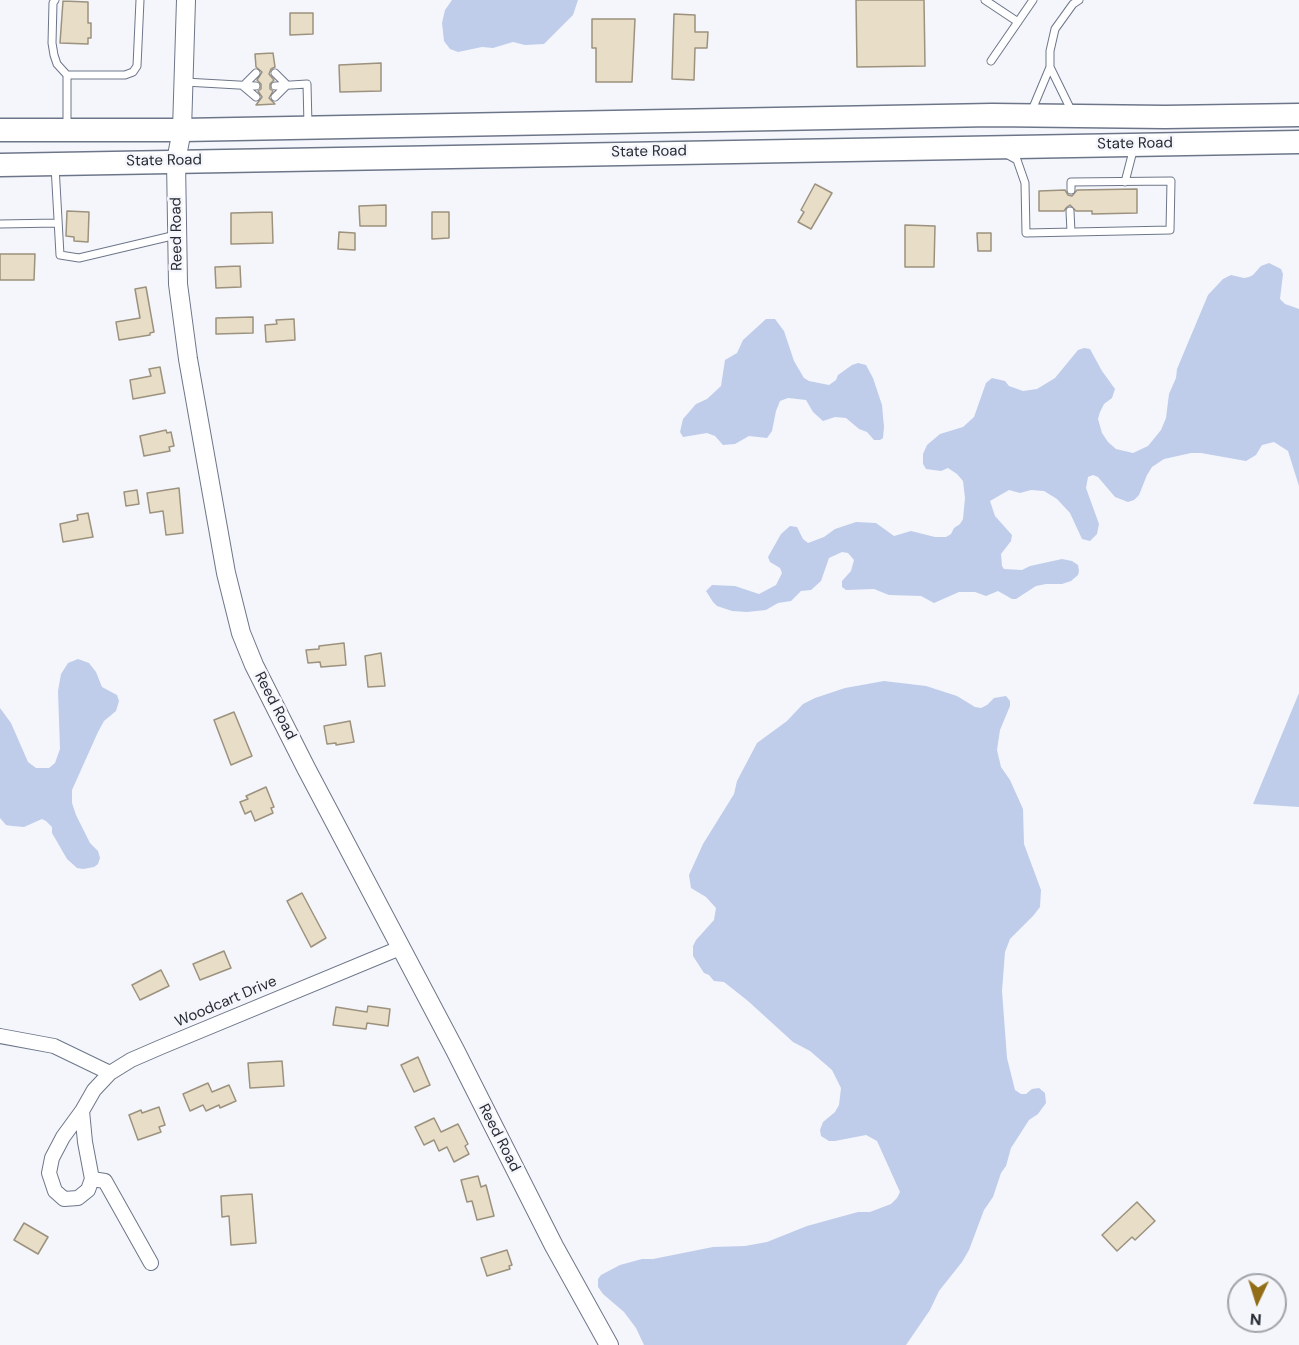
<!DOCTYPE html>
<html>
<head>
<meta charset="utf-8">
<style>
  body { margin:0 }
  #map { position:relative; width:1299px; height:1345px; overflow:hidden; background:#f4f6fb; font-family:"DM Sans",sans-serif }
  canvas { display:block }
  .north { position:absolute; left:1227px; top:1273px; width:60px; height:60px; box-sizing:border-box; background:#f4f6fb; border:2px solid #a2a4ab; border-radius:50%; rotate:184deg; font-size:16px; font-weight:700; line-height:24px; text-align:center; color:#262a32 }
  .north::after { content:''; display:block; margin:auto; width:21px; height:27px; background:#926d15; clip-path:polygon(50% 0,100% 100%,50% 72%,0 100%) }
</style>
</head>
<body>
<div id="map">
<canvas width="1299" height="1345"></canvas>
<div class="north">N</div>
</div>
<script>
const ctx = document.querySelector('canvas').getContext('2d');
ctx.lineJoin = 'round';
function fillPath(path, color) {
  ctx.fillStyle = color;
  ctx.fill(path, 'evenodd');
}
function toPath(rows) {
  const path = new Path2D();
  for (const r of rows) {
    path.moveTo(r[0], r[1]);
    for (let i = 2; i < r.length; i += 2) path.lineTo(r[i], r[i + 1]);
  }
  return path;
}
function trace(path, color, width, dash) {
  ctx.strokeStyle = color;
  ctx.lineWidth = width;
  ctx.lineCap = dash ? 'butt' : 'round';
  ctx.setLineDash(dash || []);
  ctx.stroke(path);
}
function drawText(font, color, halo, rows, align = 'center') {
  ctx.font = font + ' "DM Sans",sans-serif';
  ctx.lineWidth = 5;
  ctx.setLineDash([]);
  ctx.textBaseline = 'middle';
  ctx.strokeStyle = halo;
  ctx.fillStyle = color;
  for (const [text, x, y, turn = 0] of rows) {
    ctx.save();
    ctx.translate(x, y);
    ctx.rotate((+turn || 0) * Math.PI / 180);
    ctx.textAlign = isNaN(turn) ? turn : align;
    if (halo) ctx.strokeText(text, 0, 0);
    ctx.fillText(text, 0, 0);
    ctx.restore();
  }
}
fillPath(toPath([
  [452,0,578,0,573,15,544,44,525,45,513,42,493,48,482,47,458,52,450,49,444,41,442,23,445,10],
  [1269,263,1281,269,1283,274,1280,299,1285,304,1299,309,1299,486,1288,451,1274,442,1262,445,1256,455,1246,461,1201,453,1191,453,1164,459,1152,467,1147,475,1139,495,1134,500,1128,502,1115,497,1098,477,1093,475,1088,477,1086,488,1099,524,1097,534,1090,541,1082,539,1070,513,1057,499,1044,491,1031,490,1020,493,1009,490,990,501,995,516,1012,535,1011,541,1001,554,1002,566,1004,569,1022,570,1030,566,1062,559,1072,561,1078,565,1079,571,1078,575,1071,581,1062,584,1046,584,1036,586,1016,599,1012,599,998,591,986,596,975,592,959,592,934,603,921,596,889,595,874,589,846,590,842,587,842,581,851,571,854,560,848,553,842,552,829,558,821,581,811,590,801,591,791,601,778,603,766,610,747,612,732,611,717,606,713,602,706,591,712,585,735,586,759,594,776,585,782,573,780,568,770,562,768,557,781,534,790,526,797,527,803,539,808,543,824,537,835,529,856,522,876,523,894,536,911,531,935,537,946,537,951,534,954,528,960,524,963,519,965,498,963,481,957,474,948,468,941,471,926,469,923,464,923,454,927,445,940,434,963,427,974,417,986,383,992,378,1005,381,1009,386,1023,391,1037,389,1055,378,1078,350,1084,348,1090,349,1102,371,1115,389,1112,398,1104,404,1100,412,1098,419,1102,433,1108,442,1116,449,1133,453,1148,446,1161,430,1166,418,1169,394,1176,378,1177,369,1208,295,1223,279,1231,275,1244,278,1249,277,1253,275,1261,266],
  [766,319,775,319,784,331,794,361,804,378,809,381,829,385,836,380,838,375,852,365,858,363,866,365,873,378,882,405,884,427,883,438,880,440,874,440,867,432,859,429,846,418,835,417,823,421,813,412,806,400,788,398,780,401,776,411,772,431,767,438,749,436,735,444,723,445,715,436,707,433,683,437,680,432,683,419,696,404,707,399,721,386,725,360,737,353,743,340],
  [78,659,89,663,96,672,102,687,117,695,119,701,116,711,104,721,98,732,72,790,72,803,76,815,90,843,98,851,100,858,98,864,94,867,83,869,77,868,67,859,52,833,52,827,46,821,42,819,24,827,12,826,6,825,0,818,0,708,11,723,28,762,36,768,49,768,55,763,60,749,58,691,61,674,68,663],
  [884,681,926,686,957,696,975,707,981,708,987,705,994,698,1006,696,1010,701,1010,706,1000,730,997,750,1001,767,1010,780,1023,809,1024,844,1041,890,1040,907,1033,916,1010,939,1005,952,1002,991,1007,1058,1015,1090,1021,1094,1026,1094,1032,1089,1039,1088,1045,1093,1046,1103,1038,1114,1029,1120,1011,1148,1006,1166,1001,1173,993,1197,984,1210,969,1250,962,1262,939,1291,930,1310,906,1345,644,1345,636,1328,624,1312,603,1294,598,1287,598,1279,601,1275,620,1265,642,1259,653,1259,713,1247,745,1246,767,1242,807,1226,858,1212,870,1212,891,1204,897,1198,900,1192,877,1141,866,1135,835,1141,829,1141,821,1136,820,1130,823,1122,835,1112,839,1105,841,1088,832,1070,810,1051,793,1042,748,1001,724,982,714,981,709,975,704,973,693,956,693,946,696,940,714,920,716,908,706,897,691,888,689,875,703,844,734,794,737,781,757,743,787,721,803,704,815,698,845,688],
  [1299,693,1299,807,1253,804]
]), '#bfcdeb');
const building = toPath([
  [856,0,924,0,925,66,857,67,856,0],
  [63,1,88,2,88,23,91,23,91,38,88,38,88,44,60,43,63,1],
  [290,13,313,13,313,34,290,35,290,13],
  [674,14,695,15,695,32,708,32,707,48,695,48,694,80,672,79,674,14],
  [592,19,635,19,632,82,596,82,596,48,592,48,592,19],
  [273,53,275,67,271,69,269,74,274,80,270,84,270,89,273,91,269,98,275,104,256,105,262,97,258,91,261,89,261,84,257,80,262,72,256,67,255,54,273,53],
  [381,63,381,91,340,92,339,65,381,63],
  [815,184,832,193,811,229,798,222,804,212,801,210,815,184],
  [1137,189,1137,213,1092,214,1092,211,1076,211,1070,205,1067,207,1064,211,1039,211,1039,191,1065,190,1068,195,1072,196,1077,190,1137,189],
  [386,205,386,226,360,226,359,206,386,205],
  [67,211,89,212,88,242,74,241,74,237,66,236,67,211],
  [272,212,273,243,231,244,231,213,272,212],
  [432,212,449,212,449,238,432,239,432,212],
  [905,225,935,226,934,267,905,267,905,225],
  [339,232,355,233,355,250,338,249,339,232],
  [977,233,991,233,991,251,978,251,977,233],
  [0,254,35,254,34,280,0,280,0,254],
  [240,266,241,287,216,288,215,267,240,266],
  [146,287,154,332,150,333,150,335,119,340,116,322,140,318,135,289,146,287],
  [253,317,253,333,216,334,216,318,253,317],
  [294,319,295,340,266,342,265,325,277,324,276,320,294,319],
  [160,367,165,393,133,399,130,380,151,376,149,369,160,367],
  [166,430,167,433,171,432,174,446,169,447,170,451,144,456,140,436,166,430],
  [179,488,183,533,166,535,163,511,150,513,147,493,179,488],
  [137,490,139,504,126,506,124,492,137,490],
  [88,513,93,537,63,542,60,524,78,520,77,515,88,513],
  [344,643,346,665,321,667,320,662,308,663,306,650,319,649,319,646,344,643],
  [381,653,385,686,368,687,365,656,381,653],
  [234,712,252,756,231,765,214,720,234,712],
  [350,721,354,742,336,745,336,743,327,744,324,726,350,721],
  [266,787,274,807,271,808,273,813,255,821,251,811,245,814,240,802,248,799,246,796,266,787],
  [302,893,326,938,311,947,287,901,302,893],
  [224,951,231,968,200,980,193,964,224,951],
  [161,970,169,986,140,1000,132,985,161,970],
  [368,1006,390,1009,388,1026,367,1023,366,1029,333,1025,336,1007,367,1012,368,1006],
  [418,1057,430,1085,414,1092,401,1065,418,1057],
  [282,1061,284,1086,250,1088,248,1063,282,1061],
  [208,1083,212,1092,229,1085,236,1101,220,1108,219,1105,206,1111,203,1105,190,1111,183,1094,208,1083],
  [159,1107,165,1125,159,1127,161,1132,138,1140,129,1115,141,1110,142,1113,159,1107],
  [434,1118,441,1132,458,1124,468,1144,465,1146,469,1154,454,1162,447,1147,439,1151,434,1140,424,1145,415,1127,434,1118],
  [478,1176,481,1187,486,1185,494,1216,477,1220,472,1201,467,1202,461,1180,478,1176],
  [252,1194,256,1243,231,1245,229,1216,222,1217,221,1196,252,1194],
  [1137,1202,1155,1221,1135,1240,1132,1237,1117,1251,1102,1235,1137,1202],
  [24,1223,48,1237,38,1254,14,1240,24,1223],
  [507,1250,512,1265,509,1266,510,1269,487,1276,481,1258,507,1250]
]);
fillPath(building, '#e8ddc7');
trace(building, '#9c927e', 1.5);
const service = toPath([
  [55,0,53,3,52,43,54,55,57,64,67,75],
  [985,0,1018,22],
  [991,61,1033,0],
  [1050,67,1072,112],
  [275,73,287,85],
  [185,82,256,86],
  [243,86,256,73],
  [243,86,256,97],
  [275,86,307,84,308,125],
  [275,97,287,85],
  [1032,110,1050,67,1050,51,1055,29,1073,4,1079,0],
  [67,127,67,75,125,75,133,72,137,66,140,0],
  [1008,155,1017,160,1025,183,1026,233,1170,230,1171,181,1071,182,1071,190],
  [55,166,60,255,79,258,176,235],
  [1125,182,1134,147],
  [1070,211,1071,232],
  [0,224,58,223]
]);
const minor = toPath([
  [0,1036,54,1046,110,1073],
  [82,1111,63,1137,52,1158,49,1173,55,1191,64,1199,78,1198,88,1190,92,1179,85,1142,82,1111,94,1090,110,1073,131,1060,161,1047,400,948],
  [92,1179,105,1181,151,1263]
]);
const tertiary = toPath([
  [186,0,182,130,176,161,178,284,188,359,226,573,241,633,254,665,306,768,455,1050,554,1246,609,1345]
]);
const primary = toPath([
  [0,130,182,130,992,115,1165,117,1299,115],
  [0,165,1299,142]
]);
trace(service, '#6d7689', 9);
trace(minor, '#6d7689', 16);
trace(tertiary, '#6d7689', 20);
trace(primary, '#6d7689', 25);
trace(service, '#fff', 7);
trace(minor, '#fff', 14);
trace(tertiary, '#fff', 18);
trace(primary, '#fff', 22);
drawText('15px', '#262a32', '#f4f6fb', [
  ["State Road",1135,144,-1],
  ["State Road",649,152,-1],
  ["State Road",164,161,-1],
  ["Reed Road",177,234,-91],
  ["Reed Road",275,706,63],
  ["Woodcart Drive",226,1002,-23],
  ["Reed Road",499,1138,63]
]);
</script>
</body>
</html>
